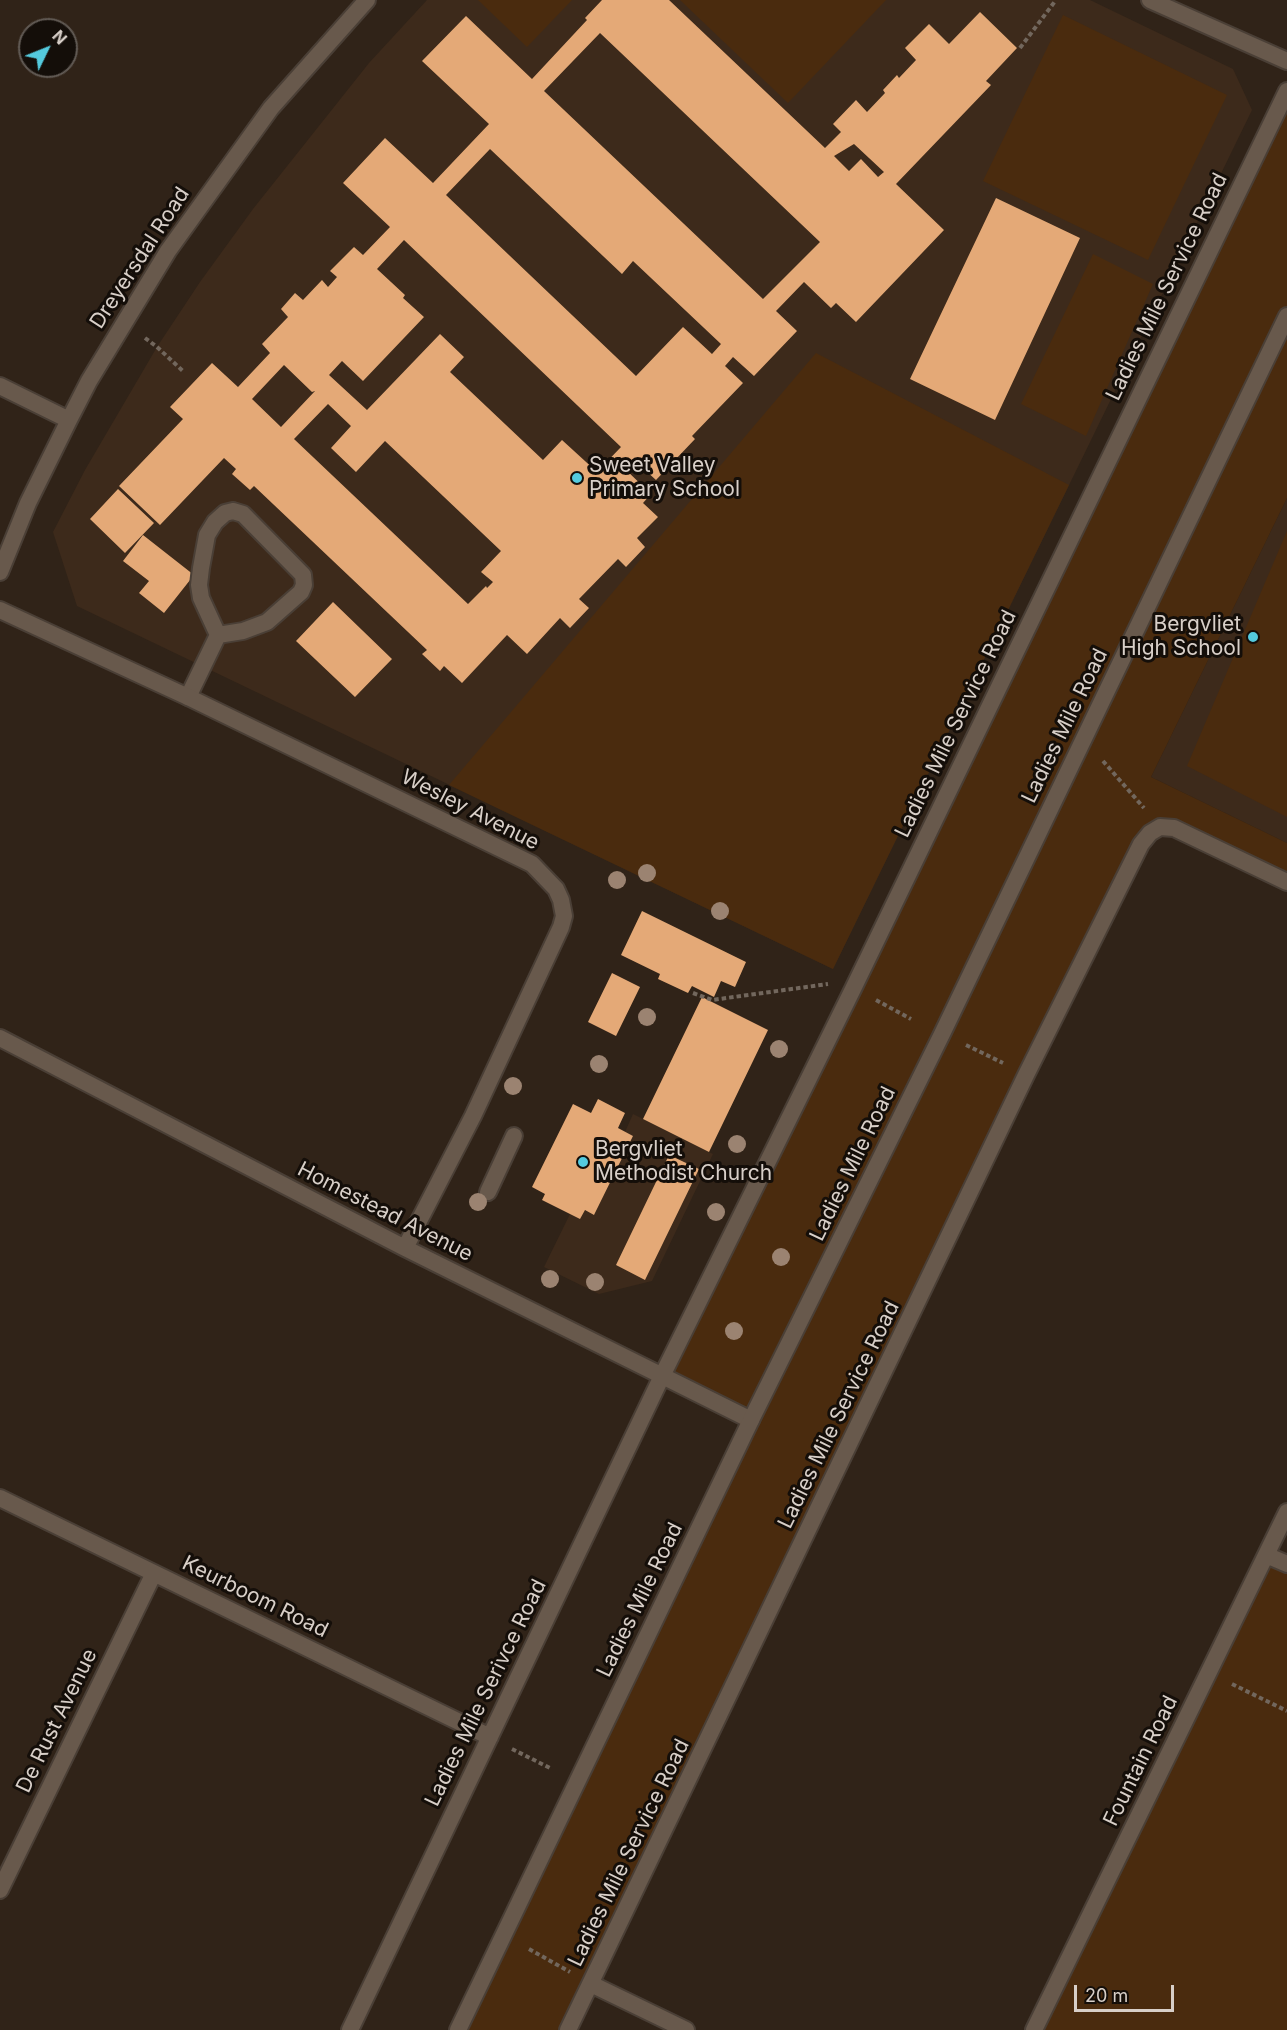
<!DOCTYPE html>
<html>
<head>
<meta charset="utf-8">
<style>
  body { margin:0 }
  #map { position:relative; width:1287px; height:2030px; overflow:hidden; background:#302318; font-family:Inter,sans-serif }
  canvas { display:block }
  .north { position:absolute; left:18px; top:18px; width:60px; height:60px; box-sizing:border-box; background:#140e09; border:2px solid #625b55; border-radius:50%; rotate:47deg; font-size:16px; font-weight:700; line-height:24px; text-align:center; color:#d8cfc8 }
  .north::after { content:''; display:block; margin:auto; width:21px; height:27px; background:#54cade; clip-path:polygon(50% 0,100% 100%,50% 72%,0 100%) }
  .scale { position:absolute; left:1074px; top:1985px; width:100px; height:27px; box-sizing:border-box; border:3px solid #d8cfc8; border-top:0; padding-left:8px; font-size:18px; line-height:21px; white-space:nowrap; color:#d8cfc8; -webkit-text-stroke:4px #140e09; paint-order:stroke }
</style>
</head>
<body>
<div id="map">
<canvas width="1287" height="2030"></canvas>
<div class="north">N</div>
<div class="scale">20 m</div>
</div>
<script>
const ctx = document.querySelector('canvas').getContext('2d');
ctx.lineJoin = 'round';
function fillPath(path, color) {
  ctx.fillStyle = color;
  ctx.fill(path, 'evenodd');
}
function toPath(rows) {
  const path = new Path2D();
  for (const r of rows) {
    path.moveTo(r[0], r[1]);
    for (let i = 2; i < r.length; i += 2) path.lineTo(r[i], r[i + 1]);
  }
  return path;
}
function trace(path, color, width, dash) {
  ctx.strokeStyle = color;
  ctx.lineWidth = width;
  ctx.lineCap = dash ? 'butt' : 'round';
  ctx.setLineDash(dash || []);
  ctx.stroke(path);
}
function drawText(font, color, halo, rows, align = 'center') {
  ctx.font = font + ' Inter,sans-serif';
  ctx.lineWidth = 6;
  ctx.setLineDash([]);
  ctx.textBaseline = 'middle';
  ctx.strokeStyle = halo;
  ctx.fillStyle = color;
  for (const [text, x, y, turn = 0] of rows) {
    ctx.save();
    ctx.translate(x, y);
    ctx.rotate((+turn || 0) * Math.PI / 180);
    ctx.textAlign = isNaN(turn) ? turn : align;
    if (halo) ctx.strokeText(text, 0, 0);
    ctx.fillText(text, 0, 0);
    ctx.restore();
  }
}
fillPath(toPath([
  [427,0,1090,0,1233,69,1252,110,833,969,77,606,53,532,85,470,157,347,200,282,253,209,369,63],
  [1287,498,1287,843,1151,777],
  [633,1114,713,1154,652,1281,599,1294,544,1267,570,1214,585,1210,594,1215,633,1136,625,1132]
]), '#3d2a1b');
fillPath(toPath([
  [478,0,572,0,527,47],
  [680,0,886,0,788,103],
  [1063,15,1227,95,1148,260,983,181],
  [1287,91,1287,498,1151,777,1287,843,1287,882,1189,833,1150,833,568,2030,458,2030,751,1421,662,1376],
  [1093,254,1153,284,1086,436,1021,404],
  [816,353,1069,485,833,969,449,785],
  [1287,531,1287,817,1187,766],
  [1266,1555,1287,1564,1287,2030,1032,2030]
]), '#4a2b0e');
fillPath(toPath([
  [602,0,669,0,825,148,841,132,833,124,856,100,867,112,885,93,883,90,897,75,899,78,916,60,905,48,929,24,949,44,980,12,1017,48,986,81,991,85,896,184,944,230,856,322,836,303,831,308,804,282,776,311,797,331,754,376,733,357,725,366,743,383,692,436,695,439,656,480,633,459,624,468,651,494,643,503,658,517,637,538,645,547,626,567,618,559,579,599,589,608,570,628,560,618,527,654,507,635,462,683,444,666,440,671,422,654,427,650,254,486,250,490,232,474,236,469,224,458,160,525,119,486,183,419,170,407,212,363,238,387,270,353,262,344,288,317,281,309,295,293,303,300,322,280,328,287,337,277,330,271,354,247,363,255,390,227,343,183,385,138,433,183,489,124,422,61,466,16,532,79,587,20,585,18],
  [600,33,820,242,763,299,544,91],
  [854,144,884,172,878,177,861,159,849,171,834,156],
  [490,149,622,274,633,261,721,344,712,354,683,327,636,376,446,195],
  [404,240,621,447,597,472,562,440,543,460,450,372,464,357,440,334,367,410,329,375,342,361,363,381,424,317,403,298,405,295,377,269],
  [284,365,312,392,315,391,281,427,252,399],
  [328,404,351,426,331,448,356,472,385,441,501,551,481,572,493,582,487,588,486,586,468,604,294,439],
  [996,198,1080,238,995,420,910,379],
  [118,489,154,523,125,553,90,519],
  [143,535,194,575,164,613,139,593,149,581,123,561],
  [333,602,392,659,355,697,296,641],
  [642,911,746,962,735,987,721,981,714,997,692,986,688,993,658,979,660,974,621,955],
  [612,973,640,987,616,1036,588,1022],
  [702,997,768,1030,709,1152,643,1119],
  [598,1099,625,1113,618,1128,633,1136,594,1215,585,1210,580,1219,542,1200,545,1194,532,1187,573,1104,591,1113],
  [669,1155,699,1169,645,1280,616,1265]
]), '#e4a977');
const service = toPath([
  [233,511,243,514,303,575,304,585,301,592,267,622,243,631,218,635,201,598,199,585,201,568,207,535,215,522,225,513,233,511],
  [188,697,218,635],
  [488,1192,514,1136]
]);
const minor = toPath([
  [1150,0,1287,61],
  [0,386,69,420],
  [0,572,28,503,69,420,89,381,168,251,271,108,367,0],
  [0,610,188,697,532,864,556,889,561,900,564,916,561,927,473,1116,405,1248],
  [0,1038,405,1248,751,1420],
  [0,1498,490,1737],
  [1266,1555,1287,1564],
  [0,1890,154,1573],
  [591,1984,686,2030],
  [350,2030,662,1376,853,989,1287,91],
  [568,2030,1026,1075,1141,844,1150,833,1160,827,1174,828,1287,882],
  [1034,2030,1287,1512]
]);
const secondary = toPath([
  [458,2030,751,1420,942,1034,1287,316]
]);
trace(service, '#4a3f36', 20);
trace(minor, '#4a3f36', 20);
trace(secondary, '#4a3f36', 20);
trace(toPath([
  [1020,48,1056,0],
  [145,338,157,347,184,372],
  [1103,761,1144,808],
  [693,993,712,1000,828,984],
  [876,1000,911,1019],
  [966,1045,1003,1063],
  [1232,1684,1287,1711],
  [512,1749,550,1768],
  [529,1949,570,1972]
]), '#72675d', 4, [4.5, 3]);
trace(service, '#68594c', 16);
trace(minor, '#68594c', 16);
trace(secondary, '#68594c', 16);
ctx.fillStyle = '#9b8371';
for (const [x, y] of [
  [647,873],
  [617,880],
  [720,911],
  [647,1017],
  [779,1049],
  [599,1064],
  [513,1086],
  [737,1144],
  [478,1202],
  [716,1212],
  [781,1257],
  [550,1279],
  [595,1282],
  [734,1331]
]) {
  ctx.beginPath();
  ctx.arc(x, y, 9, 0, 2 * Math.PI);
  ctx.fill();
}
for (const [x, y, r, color] of [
  [577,478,6,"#54cade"],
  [1253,637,6,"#54cade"],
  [583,1162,6,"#54cade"]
]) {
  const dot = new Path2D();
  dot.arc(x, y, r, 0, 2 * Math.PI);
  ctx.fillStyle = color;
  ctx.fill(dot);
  trace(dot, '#140e09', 2);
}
drawText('21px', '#d8cfc8', '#140e09', [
  ["Dreyersdal Road",140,258,-57],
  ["Ladies Mile Service Road",1167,287,-64],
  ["Ladies Mile Service Road",956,724,-64],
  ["Ladies Mile Road",1065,726,-64],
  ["Wesley Avenue",470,810,27],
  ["Ladies Mile Road",853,1164,-64],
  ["Homestead Avenue",385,1212,27],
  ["Ladies Mile Service Road",839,1415,-64],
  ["Keurboom Road",255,1597,26],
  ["Ladies Mile Road",640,1600,-64],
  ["Ladies Mile Serivce Road",486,1693,-64],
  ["De Rust Avenue",57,1721,-64],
  ["Fountain Road",1141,1761,-64],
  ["Ladies Mile Service Road",629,1853,-64]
]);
drawText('21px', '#d8cfc8', '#140e09', [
  ["Sweet Valley",589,466],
  ["Primary School",589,490],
  ["Bergvliet",1241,625,"right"],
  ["High School",1241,649,"right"],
  ["Bergvliet",595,1150],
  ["Methodist Church",595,1174]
], 'left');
</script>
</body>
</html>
